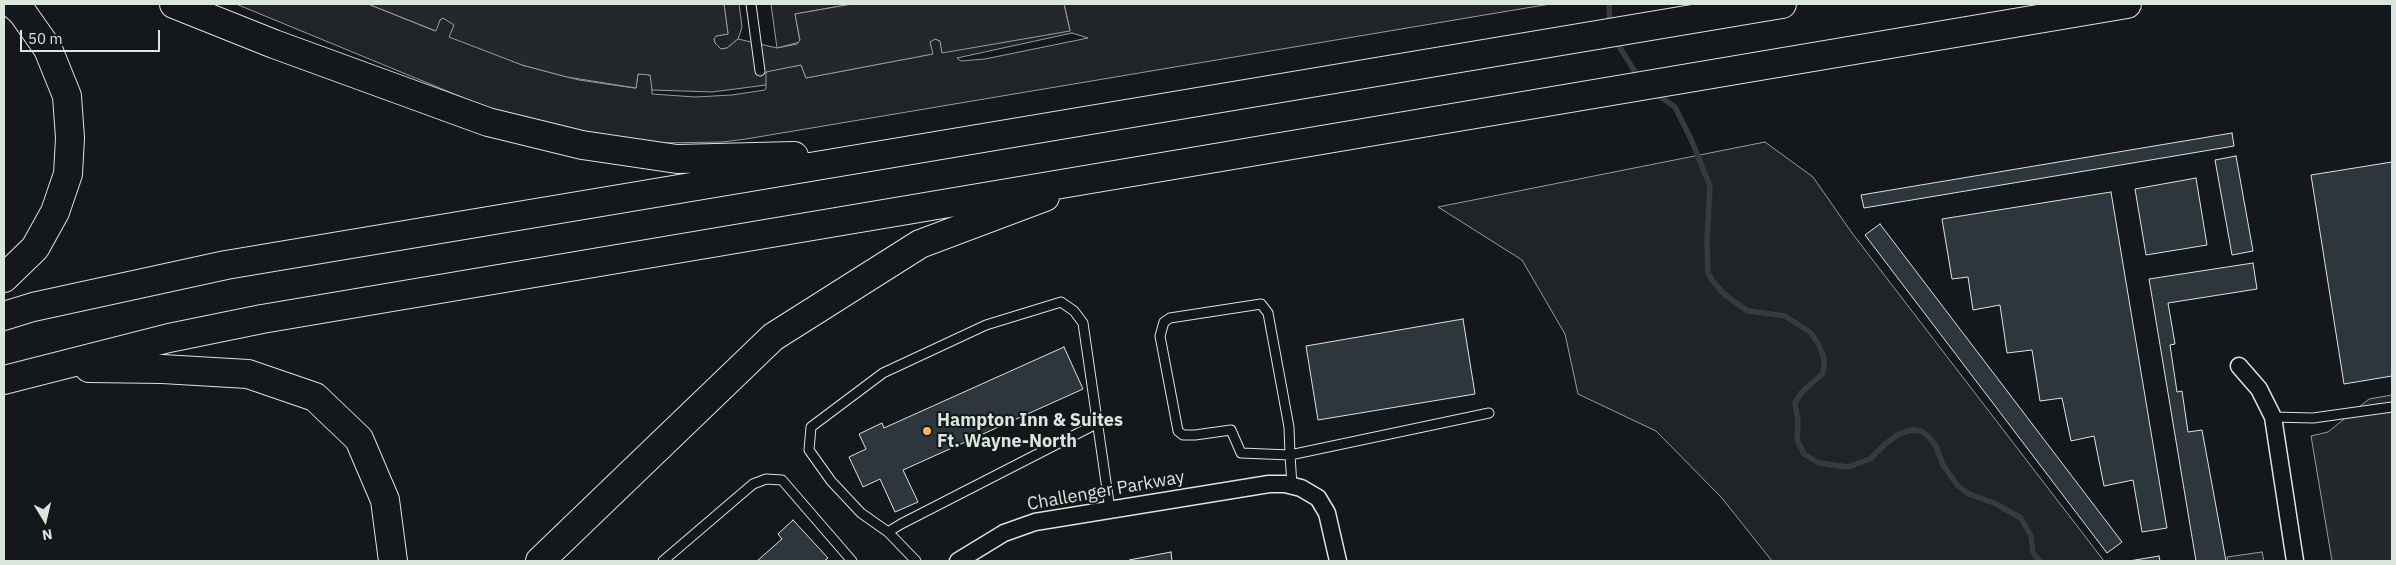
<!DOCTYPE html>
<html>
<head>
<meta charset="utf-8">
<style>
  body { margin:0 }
  #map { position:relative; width:2396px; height:565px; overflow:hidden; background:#14181c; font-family:"IBM Plex Sans",sans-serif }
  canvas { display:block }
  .frame { position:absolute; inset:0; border:5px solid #d8e6dc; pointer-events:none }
  .north { position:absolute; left:20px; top:495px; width:50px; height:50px; -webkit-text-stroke:4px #14181c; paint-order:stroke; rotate:171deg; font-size:14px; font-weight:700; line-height:20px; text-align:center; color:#d8e6dc }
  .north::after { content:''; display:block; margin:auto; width:18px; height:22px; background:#d8e6dc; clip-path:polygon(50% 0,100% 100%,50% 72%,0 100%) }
  .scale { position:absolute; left:20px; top:30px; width:140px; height:22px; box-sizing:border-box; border:2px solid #d8e6dc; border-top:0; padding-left:6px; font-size:15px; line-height:18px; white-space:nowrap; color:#d8e6dc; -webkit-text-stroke:4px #14181c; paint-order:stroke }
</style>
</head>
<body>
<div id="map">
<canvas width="2396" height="565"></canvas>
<div class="frame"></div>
<div class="north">N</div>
<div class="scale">50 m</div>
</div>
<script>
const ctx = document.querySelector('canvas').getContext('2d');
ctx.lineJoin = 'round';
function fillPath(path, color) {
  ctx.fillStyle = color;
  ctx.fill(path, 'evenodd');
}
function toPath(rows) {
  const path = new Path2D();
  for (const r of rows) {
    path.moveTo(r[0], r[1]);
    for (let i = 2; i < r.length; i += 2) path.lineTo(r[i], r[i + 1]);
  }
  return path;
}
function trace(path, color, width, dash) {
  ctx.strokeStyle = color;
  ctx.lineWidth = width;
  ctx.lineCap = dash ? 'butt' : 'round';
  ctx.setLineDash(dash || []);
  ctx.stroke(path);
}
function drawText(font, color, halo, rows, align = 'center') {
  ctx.font = font + ' "IBM Plex Sans",sans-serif';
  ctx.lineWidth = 4;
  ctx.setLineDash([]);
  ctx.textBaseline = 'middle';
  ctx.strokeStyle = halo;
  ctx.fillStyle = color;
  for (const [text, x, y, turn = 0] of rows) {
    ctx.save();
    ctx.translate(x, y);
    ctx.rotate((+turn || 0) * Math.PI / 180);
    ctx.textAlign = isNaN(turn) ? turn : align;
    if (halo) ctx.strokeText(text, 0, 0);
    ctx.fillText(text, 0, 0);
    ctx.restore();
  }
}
const green = toPath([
  [236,4,368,4,435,31,440,20,443,18,455,25,451,34,522,65,579,80,634,88,636,88,638,74,647,74,652,77,652,94,695,97,732,95,765,90,766,88,765,74,768,71,801,65,806,78,932,54,930,42,935,39,940,41,942,52,1070,30,1064,4,1550,4,746,139,723,142,656,143,612,139,498,112,236,4],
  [1072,33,1088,38,985,59,961,61,957,58,1072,33],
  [724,4,739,4,742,27,738,39,727,48,721,49,715,43,714,38,716,36,728,34,724,4],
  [771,4,852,4,795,14,800,42,777,48,771,4],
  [1765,142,1813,177,1852,233,2104,561,1772,561,1721,497,1656,431,1578,394,1565,334,1522,260,1438,207,1765,142]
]);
fillPath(green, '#202428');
trace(green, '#939e99', 1);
const parking = toPath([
  [368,4,724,4,728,34,716,36,714,39,715,43,721,49,727,48,738,39,777,48,797,44,800,40,795,14,852,4,1064,4,1070,31,942,53,940,41,935,39,930,42,933,54,806,78,801,65,766,72,766,85,712,92,652,90,650,75,638,74,636,88,567,77,522,65,449,37,454,25,443,18,440,20,436,31,368,4],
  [2392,395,2392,561,2332,561,2311,436,2328,432,2369,399,2392,395],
  [2262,552,2264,561,2228,561,2227,557,2262,552]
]);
fillPath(parking, '#24282b');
trace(parking, '#939e99', 1);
trace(toPath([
  [1609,4,1610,26],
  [1615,40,1639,78],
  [1655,93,1675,107,1691,139,1710,186,1707,240,1708,273,1712,280,1723,293,1740,306,1748,311,1785,316,1810,332,1818,343,1824,358,1824,369,1822,374,1801,393,1795,403,1798,421,1797,440,1804,454,1819,463,1848,467,1870,459,1885,444,1899,434,1911,430,1921,431,1929,437,1936,446,1943,465,1958,486,1969,494,1994,503,2021,518,2031,536,2033,553,2040,561]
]), '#363b3e', 5.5);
const building = toPath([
  [2232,133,2234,146,1864,208,1861,195,2232,133],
  [2236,156,2253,251,2232,255,2215,160,2236,156],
  [2392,162,2392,376,2344,384,2311,175,2392,162],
  [2196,178,2207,245,2146,255,2135,189,2196,178],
  [2111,192,2167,528,2142,532,2133,480,2104,486,2094,436,2071,441,2062,398,2040,401,2032,350,2007,353,2000,305,1973,310,1968,277,1952,279,1942,219,2111,192],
  [1880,224,2122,542,2107,553,1865,235,1880,224],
  [2253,263,2257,289,2168,303,2175,344,2170,345,2177,392,2182,391,2188,432,2202,430,2226,561,2196,561,2149,279,2253,263],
  [1463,319,1475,394,1318,420,1306,346,1463,319],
  [1064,347,1083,389,903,470,918,502,895,512,880,479,863,487,849,457,866,449,859,434,882,423,884,428,1064,347],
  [793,520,828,558,824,561,757,561,782,539,778,534,793,520],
  [1171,552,1172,561,1129,561,1129,560,1171,552],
  [2159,556,2160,561,2129,561,2159,556]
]);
fillPath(building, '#2c363c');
trace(building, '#d8e6dc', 1);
const service = toPath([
  [751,4,760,71],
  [1261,304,1268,313,1289,427,1290,455,1241,453,1231,430,1195,435,1183,435,1178,431,1160,336,1164,322,1170,318,1261,304],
  [2273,417,2313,418,2392,407],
  [1292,485,1290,455,1489,413],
  [888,532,901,524,1098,423],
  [663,561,753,484,766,479,782,480,852,561],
  [916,561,888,532,861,513,831,481,809,450,811,427,883,373,986,325,1061,302,1074,311,1083,323,1110,510]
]);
const minor = toPath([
  [2239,366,2259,389,2273,417,2295,561],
  [958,561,1004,533,1035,522,1269,484,1285,484,1301,488,1318,498,1327,513,1338,561]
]);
const motorway = toPath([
  [174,4,274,44,488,122,582,145,677,159,794,156],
  [4,278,35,248,55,212,68,174,70,138,67,96,48,49,22,12,13,4],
  [4,316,33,307,226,265,1782,4],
  [89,368,162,369,248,374,315,397,359,439,385,500,393,561],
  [4,380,169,338,262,319,2127,4],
  [540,561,773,337,920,244,1045,197]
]);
trace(service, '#d8e6dc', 11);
trace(minor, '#d8e6dc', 19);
trace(motorway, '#d8e6dc', 30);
trace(service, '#14181c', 9);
trace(minor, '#14181c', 16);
trace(motorway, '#14181c', 28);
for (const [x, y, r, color] of [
  [927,431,5,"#ffb74d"]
]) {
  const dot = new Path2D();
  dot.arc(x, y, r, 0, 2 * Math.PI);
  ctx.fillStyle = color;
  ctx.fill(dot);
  trace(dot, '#14181c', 2);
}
drawText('bold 18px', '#d8e6dc', '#14181c', [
  ["Hampton Inn & Suites",937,421],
  ["Ft. Wayne-North",937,442]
], 'left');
drawText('18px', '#d8e6dc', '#14181c', [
  ["Challenger Parkway",1106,491,-10]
]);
</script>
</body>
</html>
